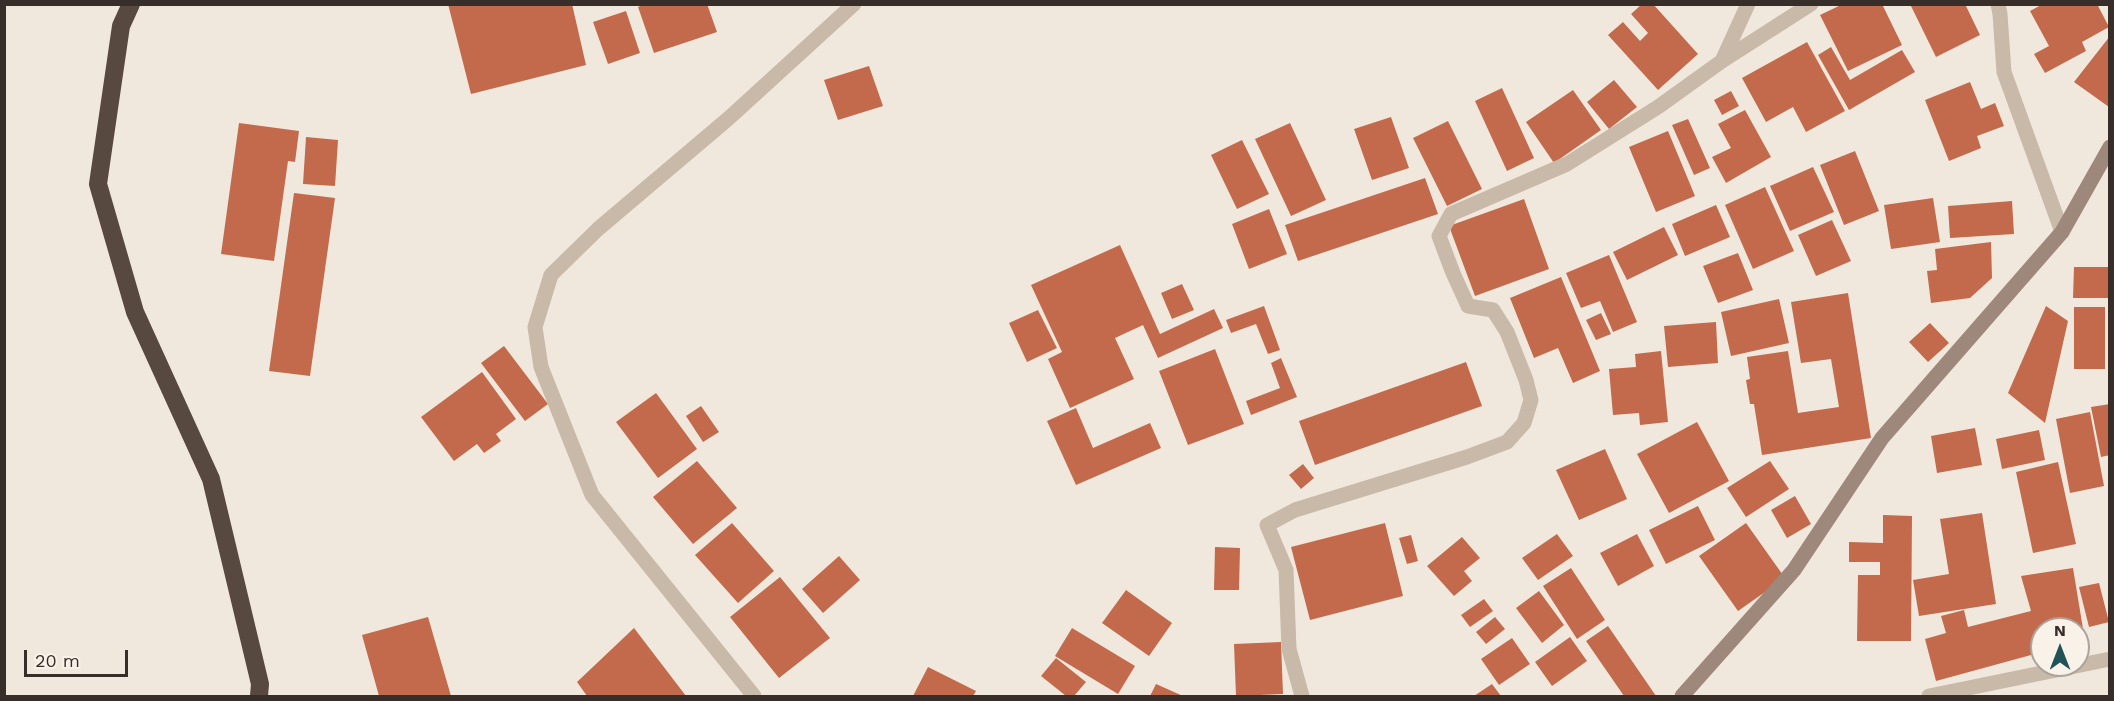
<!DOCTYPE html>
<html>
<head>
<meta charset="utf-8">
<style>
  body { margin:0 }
  #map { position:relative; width:2114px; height:701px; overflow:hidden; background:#f1e8dd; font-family:"Work Sans",sans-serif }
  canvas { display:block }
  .frame { position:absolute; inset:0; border:6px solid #372d29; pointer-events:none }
  .north { position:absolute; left:2030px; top:617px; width:60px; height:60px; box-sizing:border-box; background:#f9f2e9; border:2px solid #aba39c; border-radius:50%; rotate:0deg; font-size:16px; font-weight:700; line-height:24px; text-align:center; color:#372d29 }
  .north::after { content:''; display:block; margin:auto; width:21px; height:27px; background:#205257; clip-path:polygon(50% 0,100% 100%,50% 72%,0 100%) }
  .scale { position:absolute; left:24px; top:650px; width:104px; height:27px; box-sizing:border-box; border:3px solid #372d29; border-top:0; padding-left:8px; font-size:18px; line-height:21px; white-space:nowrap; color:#372d29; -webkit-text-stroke:4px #f9f2e9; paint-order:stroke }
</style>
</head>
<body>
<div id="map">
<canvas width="2114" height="701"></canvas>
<div class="frame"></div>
<div class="north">N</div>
<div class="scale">20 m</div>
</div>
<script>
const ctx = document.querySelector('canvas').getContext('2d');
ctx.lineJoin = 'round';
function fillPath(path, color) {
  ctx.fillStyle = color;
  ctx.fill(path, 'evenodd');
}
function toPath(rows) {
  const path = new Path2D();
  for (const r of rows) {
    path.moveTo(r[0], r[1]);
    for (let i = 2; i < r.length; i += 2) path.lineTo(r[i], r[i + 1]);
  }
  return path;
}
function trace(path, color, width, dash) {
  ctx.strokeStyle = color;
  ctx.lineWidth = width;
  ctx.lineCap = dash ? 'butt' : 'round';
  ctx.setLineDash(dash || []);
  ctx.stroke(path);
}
fillPath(toPath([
  [448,4,572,4,586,65,471,94],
  [645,4,707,4,717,32,654,53,638,7],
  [1642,4,1653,4,1698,54,1658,90,1608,35,1623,22,1640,41,1648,33,1631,14],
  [1843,4,1882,4,1902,45,1848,71,1820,15],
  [1910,4,1965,4,1980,35,1936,57],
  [2043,4,2097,4,2109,27,2082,42,2086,51,2045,73,2034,54,2049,46,2030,11],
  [626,11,640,53,608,64,593,22],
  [2110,36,2110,106,2109,107,2074,82],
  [1807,42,1845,111,1806,132,1793,107,1766,122,1742,78],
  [1831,47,1850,80,1902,50,1915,72,1849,110,1818,55],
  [869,66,883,106,838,120,824,80],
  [1614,80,1637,107,1609,129,1587,102],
  [1970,82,1981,109,1995,103,2004,126,1977,136,1981,148,1949,161,1925,100],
  [1502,88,1534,158,1507,171,1475,101],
  [1573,90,1601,130,1554,163,1526,122],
  [1731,91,1739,106,1722,115,1714,100],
  [1745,110,1771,157,1726,183,1712,157,1731,148,1718,124],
  [1391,117,1409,168,1372,180,1354,129],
  [1688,119,1710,168,1694,175,1672,125],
  [1448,121,1482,189,1447,206,1413,138],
  [239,123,299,131,295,162,288,161,274,261,221,254],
  [1290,123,1326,200,1291,216,1255,139],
  [1668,131,1695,196,1656,212,1629,147],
  [306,137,338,140,335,186,303,184],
  [1242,140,1269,194,1237,209,1211,155],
  [1855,151,1879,211,1844,225,1820,165],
  [1813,167,1834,212,1790,231,1770,186],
  [1425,178,1438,214,1298,261,1285,225],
  [1765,187,1794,251,1753,269,1725,205],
  [294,193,335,198,310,376,269,371],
  [1933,198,1940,242,1891,249,1884,205],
  [1524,199,1549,269,1475,296,1449,226],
  [2012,201,2014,234,1950,238,1948,206],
  [1716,205,1730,237,1685,256,1672,224],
  [1269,209,1287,254,1249,269,1232,224],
  [1832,220,1851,261,1816,276,1798,235],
  [1664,227,1678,255,1627,280,1613,252],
  [1991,242,1992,278,1970,298,1931,303,1927,271,1937,270,1935,249],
  [1120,245,1160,334,1214,309,1223,328,1158,358,1143,325,1115,338,1134,379,1070,408,1048,359,1062,352,1031,285],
  [1738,253,1753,290,1718,303,1703,266],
  [1609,255,1637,322,1613,332,1600,301,1581,308,1566,273],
  [2074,267,2110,267,2110,298,2073,298],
  [1561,277,1600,371,1573,383,1558,348,1534,358,1510,298],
  [1182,284,1194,310,1172,319,1161,293],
  [1848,293,1871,438,1762,455,1754,404,1750,404,1746,380,1750,379,1747,357,1788,351,1798,413,1839,407,1831,359,1801,363,1791,302],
  [1779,299,1789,343,1731,356,1721,312],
  [1264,306,1280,350,1268,354,1256,324,1231,333,1226,320],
  [2046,306,2068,321,2045,423,2008,393],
  [2074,307,2105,307,2105,369,2074,369],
  [1038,310,1057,348,1027,362,1009,323],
  [1601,313,1611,334,1596,340,1586,320],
  [1716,322,1718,363,1668,367,1664,326],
  [1930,323,1949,343,1928,362,1909,342],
  [504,346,548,404,525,421,481,363],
  [1215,349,1244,424,1188,445,1159,371],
  [1661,351,1668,422,1640,425,1639,413,1613,415,1609,369,1636,367,1635,354],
  [1281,358,1297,397,1251,415,1246,401,1280,388,1271,363],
  [1466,362,1482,406,1315,465,1299,421],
  [482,372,516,419,496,434,501,441,484,453,477,444,454,461,421,417],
  [656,393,697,449,658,478,616,422],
  [2110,404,2110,455,2101,457,2091,407],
  [701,406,719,432,703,442,686,416],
  [1076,408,1093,448,1150,423,1161,448,1076,485,1047,421],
  [2090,412,2104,486,2070,493,2056,419],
  [1697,422,1729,481,1669,513,1637,454],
  [1975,428,1982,465,1937,473,1931,436],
  [2039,430,2045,460,2002,469,1996,439],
  [1605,449,1627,499,1579,520,1556,470],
  [697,461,737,508,693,544,653,497],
  [1770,461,1789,489,1746,517,1727,488],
  [2058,462,2076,544,2033,553,2016,472],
  [1303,464,1314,478,1301,489,1289,475],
  [1795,496,1811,524,1787,538,1771,510],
  [1698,506,1715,540,1666,564,1649,530],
  [1982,513,1996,604,1919,616,1913,580,1949,574,1940,519],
  [1883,515,1912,516,1911,641,1857,641,1858,575,1880,575,1880,562,1849,562,1849,542,1883,543],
  [732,523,774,571,738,603,695,555],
  [1385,523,1403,596,1310,620,1291,547],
  [1746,523,1785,578,1738,611,1699,556],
  [1557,534,1573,556,1538,580,1522,558],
  [1637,534,1654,566,1618,586,1600,553],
  [1411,535,1418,561,1407,564,1399,538],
  [1462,537,1480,558,1464,571,1472,581,1454,596,1427,566],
  [1215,547,1240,548,1239,590,1214,590],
  [839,556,860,580,823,613,802,589],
  [1571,568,1605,620,1577,639,1543,586],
  [2073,568,2085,641,2078,643,2078,629,2042,629,2042,652,1936,681,1925,639,1946,633,1941,616,1964,610,1968,627,2031,611,2021,576],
  [780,577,830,638,779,678,730,617],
  [2099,583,2109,622,2089,627,2079,587],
  [1126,590,1172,623,1149,656,1102,623],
  [1539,591,1564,625,1542,643,1516,608],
  [1484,599,1493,611,1470,627,1461,615],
  [428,617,451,696,379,696,362,635],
  [1495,617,1505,629,1486,644,1476,632],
  [1608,626,1656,696,1624,696,1586,641],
  [634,628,686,696,587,696,577,682],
  [1072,628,1135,666,1118,694,1055,656],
  [1570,637,1587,661,1552,686,1535,662],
  [1512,638,1530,664,1499,685,1481,659],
  [1281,642,1283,694,1236,696,1234,644],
  [1056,658,1086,682,1074,696,1066,696,1041,676],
  [928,667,976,691,973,696,913,696],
  [1156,684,1183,696,1150,696],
  [1492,684,1501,696,1474,696]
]), '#c26a4b');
trace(toPath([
  [1998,4,2000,14,2004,72,2062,232],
  [1722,61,1748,4],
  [754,696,592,495,541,367,535,327,551,275,598,229,729,118,854,4],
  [1302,696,1289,649,1286,570,1267,525,1295,510,1467,457,1507,442,1524,423,1531,400,1526,380,1507,332,1493,310,1468,306,1453,273,1439,236,1451,214,1567,164,1658,107,1722,61,1811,4],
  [1929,696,2110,659]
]), '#c9b9a9', 15);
trace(toPath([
  [1682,696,1794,570,1882,438,2062,232,2110,147]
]), '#9d887b', 15);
trace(toPath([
  [131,4,121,26,98,184,135,312,211,479,260,684,259,696]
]), '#574840', 18);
</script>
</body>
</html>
